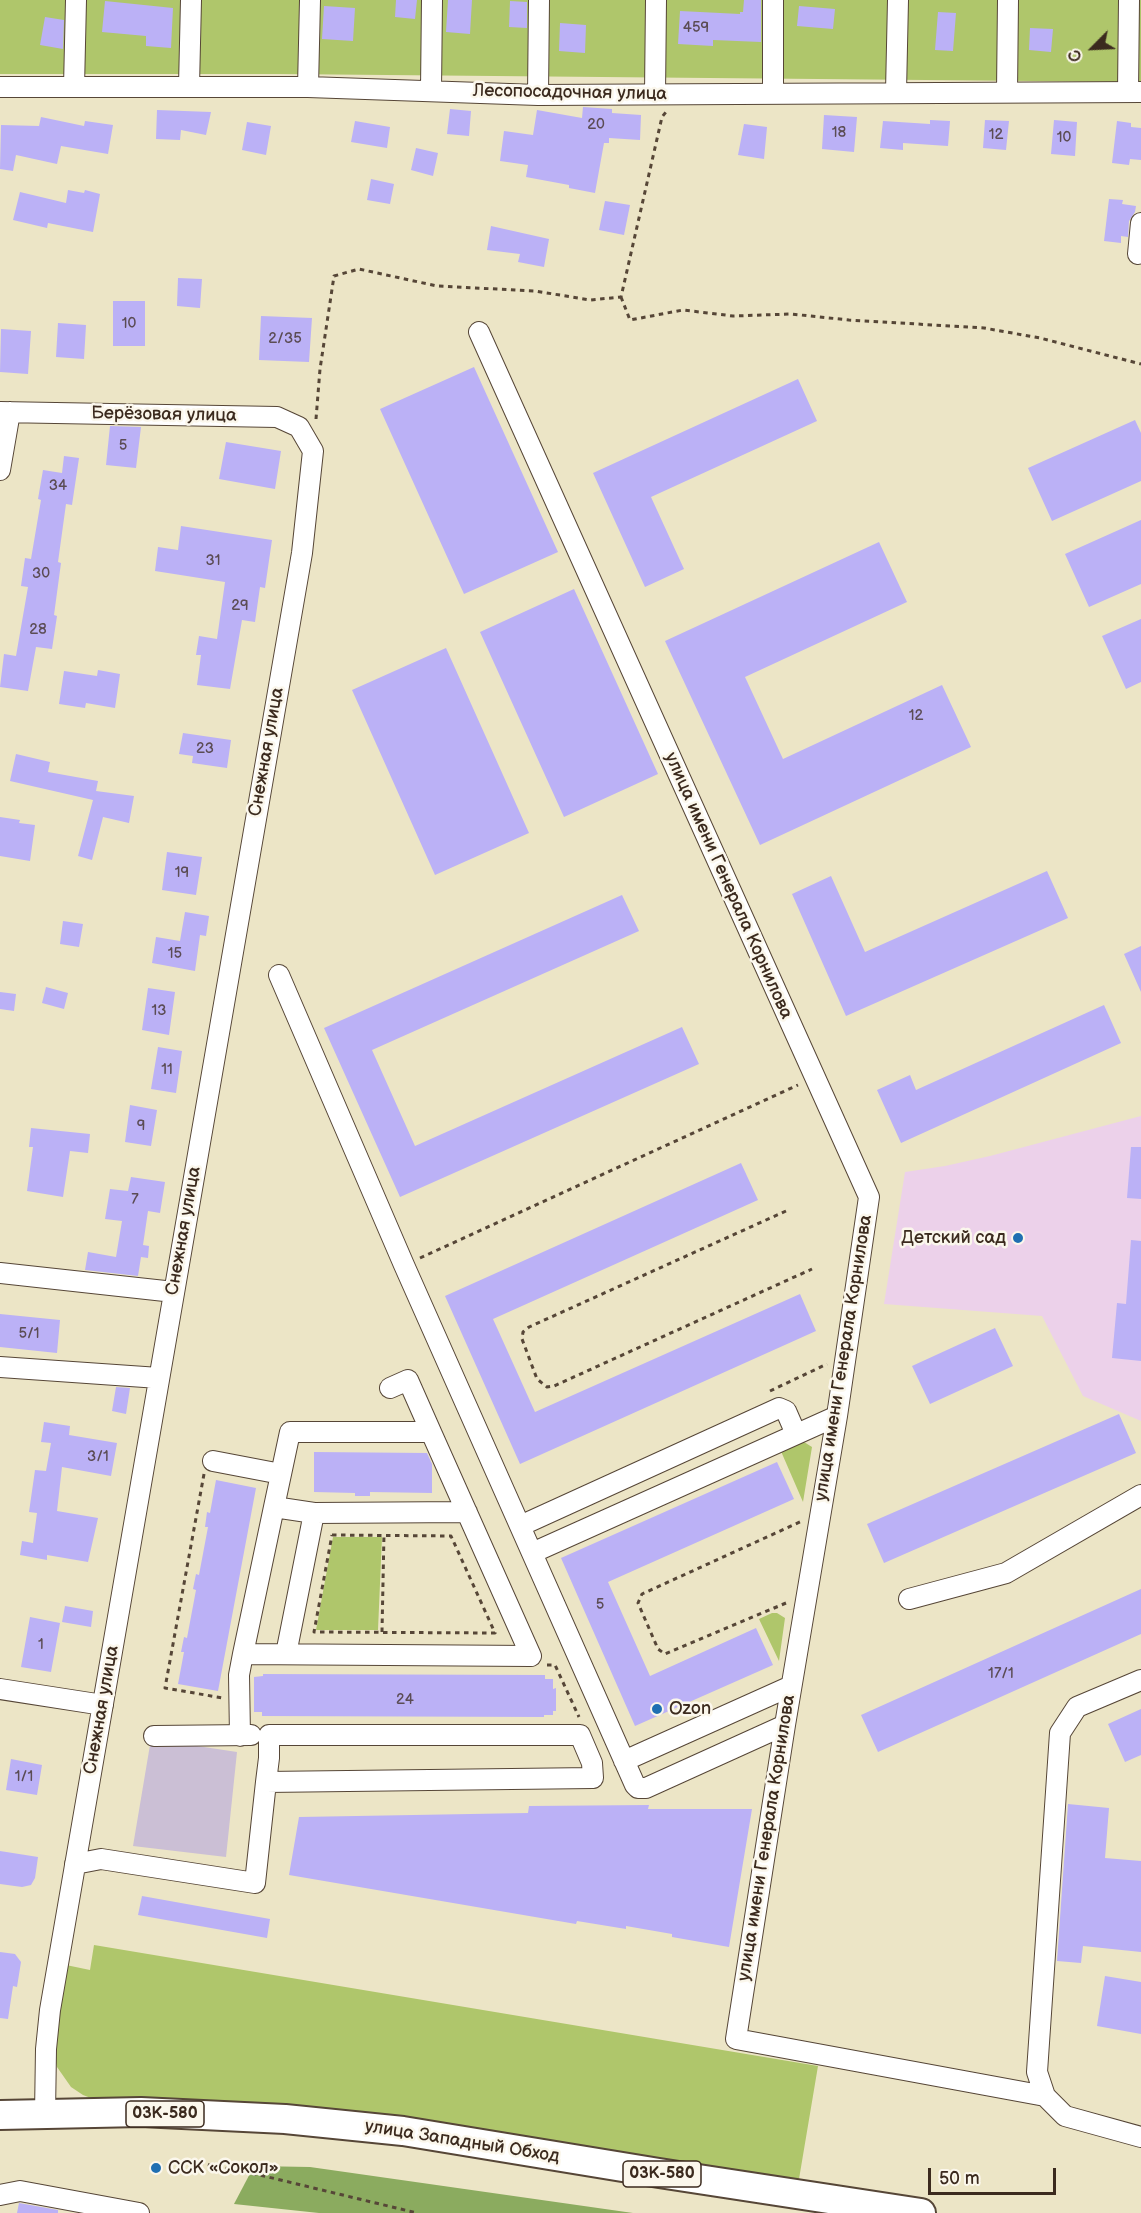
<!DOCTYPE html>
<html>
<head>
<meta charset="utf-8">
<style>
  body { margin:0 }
  #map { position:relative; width:1141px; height:2213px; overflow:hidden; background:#ece5c6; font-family:"Balsamiq Sans",sans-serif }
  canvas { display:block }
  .north { position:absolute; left:1063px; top:18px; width:60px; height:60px; -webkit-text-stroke:4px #fbf7ec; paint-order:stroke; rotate:246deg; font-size:16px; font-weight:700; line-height:24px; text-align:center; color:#3b2a1e }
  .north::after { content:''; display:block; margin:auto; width:21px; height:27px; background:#3b2a1e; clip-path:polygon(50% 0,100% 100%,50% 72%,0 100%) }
  .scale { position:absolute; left:928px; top:2168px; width:128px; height:27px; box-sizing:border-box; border:3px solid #3b2a1e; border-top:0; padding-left:8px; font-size:18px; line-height:21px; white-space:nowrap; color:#3b2a1e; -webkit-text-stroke:4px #fbf7ec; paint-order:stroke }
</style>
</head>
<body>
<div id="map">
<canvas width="1141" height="2213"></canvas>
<div class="north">С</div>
<div class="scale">50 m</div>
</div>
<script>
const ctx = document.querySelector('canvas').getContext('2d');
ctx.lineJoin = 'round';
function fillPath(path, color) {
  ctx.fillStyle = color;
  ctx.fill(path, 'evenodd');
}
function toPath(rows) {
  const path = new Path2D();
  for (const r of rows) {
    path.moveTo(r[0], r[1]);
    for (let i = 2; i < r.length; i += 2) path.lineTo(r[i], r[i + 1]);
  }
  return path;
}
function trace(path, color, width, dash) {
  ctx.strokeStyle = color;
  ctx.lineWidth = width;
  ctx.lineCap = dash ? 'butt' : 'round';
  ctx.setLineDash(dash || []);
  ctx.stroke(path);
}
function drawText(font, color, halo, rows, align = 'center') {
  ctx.font = font + ' "Balsamiq Sans",sans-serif';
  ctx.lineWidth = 5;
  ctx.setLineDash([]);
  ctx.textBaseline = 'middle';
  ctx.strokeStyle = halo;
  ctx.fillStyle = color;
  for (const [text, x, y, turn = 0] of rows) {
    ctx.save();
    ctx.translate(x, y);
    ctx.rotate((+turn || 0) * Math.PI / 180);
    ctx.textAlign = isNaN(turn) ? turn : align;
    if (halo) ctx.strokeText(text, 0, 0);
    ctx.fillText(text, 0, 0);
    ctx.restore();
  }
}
fillPath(toPath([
  [1141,1116,1141,1421,1083,1396,1042,1316,884,1304,905,1172,945,1166,990,1156]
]), '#ecd1ea');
fillPath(toPath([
  [151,1739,237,1752,226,1857,133,1846]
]), '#cbbfd5');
fillPath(toPath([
  [0,0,1141,0,1141,82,279,74,0,74],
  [804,1442,812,1447,803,1502,780,1449],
  [333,1537,382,1537,378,1630,316,1630],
  [772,1613,777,1613,785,1618,779,1661,759,1619],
  [94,1945,818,2066,799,2179,702,2165,633,2162,96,2100,83,2095,71,2087,57,2067,54,2055,66,1965,90,1970]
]), '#afc66b');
fillPath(toPath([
  [254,2166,310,2167,633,2213,319,2213,234,2204]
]), '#8bab5f');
fillPath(toPath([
  [396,0,417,0,415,19,395,17],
  [448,0,472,0,470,34,446,32],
  [744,0,761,0,761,42,713,40,713,46,678,44,680,11,740,14,740,12,743,12],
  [105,1,173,8,171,48,146,46,146,36,102,32],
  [510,1,527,2,527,28,509,27],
  [324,6,355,8,353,41,322,39],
  [799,6,835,9,833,29,797,26],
  [938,12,956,13,953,51,935,50],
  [45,17,64,20,63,49,40,45],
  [560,23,586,25,585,53,559,51],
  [1030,28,1053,29,1051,52,1029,50],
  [583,107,612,109,612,113,641,115,640,140,609,138,609,143,604,143,595,193,569,188,569,185,526,177,528,165,500,161,504,131,533,135,537,110,582,118],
  [450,109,471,111,469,136,447,134],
  [157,110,211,112,206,135,181,130,180,140,156,139],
  [824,115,857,117,854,152,822,149],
  [41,117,84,126,85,121,113,125,108,154,61,146,57,164,16,155,13,171,0,169,1,125,39,126],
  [930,120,950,121,948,146,903,143,903,150,880,148,883,121,930,124],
  [985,120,1009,121,1006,150,983,148],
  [1054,120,1077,122,1075,156,1051,154],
  [355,121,390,127,387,148,351,142],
  [1117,121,1131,123,1131,127,1141,128,1141,160,1130,159,1129,165,1112,163],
  [247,122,271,126,266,155,242,150],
  [744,124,767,127,764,159,738,155],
  [416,148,438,153,433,176,411,170],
  [371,179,394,184,390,204,367,200],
  [68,190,84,193,85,190,100,194,93,232,48,223,47,228,13,220,20,192,66,203],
  [1109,199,1123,200,1122,204,1136,206,1135,212,1129,221,1128,237,1121,236,1121,243,1104,241],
  [605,201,630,205,624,235,599,230],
  [491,226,549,239,544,267,518,262,520,254,487,250],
  [178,278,202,279,200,308,177,306],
  [113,301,145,301,145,346,113,346],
  [261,316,312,318,309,362,259,360],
  [58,323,86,325,84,359,56,357],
  [1,329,31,331,28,374,0,372],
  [474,367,558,552,464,594,380,409],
  [798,379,817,421,651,497,684,569,645,587,593,473],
  [1135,420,1141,433,1141,481,1052,521,1028,468],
  [110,426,141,427,136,468,106,465],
  [226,442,281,451,275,489,219,479],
  [64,456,79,458,72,505,66,504,58,562,61,563,54,615,57,616,52,649,36,647,28,691,0,687,4,654,16,656,28,587,21,586,25,558,31,559,41,500,38,499,43,470,62,473],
  [1141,520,1141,584,1089,607,1065,554],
  [181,526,272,540,265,588,260,587,255,622,242,620,230,689,197,685,201,655,196,655,199,636,217,639,225,582,155,571,158,547,178,550],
  [879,542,907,602,745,677,783,759,942,685,971,747,760,845,665,641],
  [574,589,658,774,564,817,480,632],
  [1141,619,1141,682,1126,689,1102,636],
  [446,648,529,833,435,875,352,690],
  [98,670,120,674,115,708,86,703,85,708,59,704,64,671,97,676],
  [183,733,231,740,227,768,192,763,193,756,179,754],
  [16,754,50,762,48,772,98,781,96,791,134,796,129,823,103,817,92,860,78,856,93,800,10,781],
  [0,817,20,820,19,823,35,825,30,861,0,856],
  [167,852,202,857,196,895,162,890],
  [1047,871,1068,918,846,1016,792,894,831,876,865,952],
  [622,895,639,931,372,1050,415,1146,682,1027,699,1064,400,1197,324,1028],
  [185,912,209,916,206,936,200,935,195,971,152,963,156,937,180,941],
  [63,921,83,924,79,947,60,944],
  [1141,946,1141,992,1124,954],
  [46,987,68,993,64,1009,42,1003],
  [148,988,175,992,169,1035,142,1030],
  [0,992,16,994,14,1011,0,1009],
  [1104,1005,1121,1043,901,1143,877,1090,910,1075,916,1090],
  [158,1047,182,1051,176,1093,151,1089],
  [130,1105,157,1110,151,1146,125,1142],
  [31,1128,90,1134,88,1153,70,1151,63,1197,27,1191,33,1147,29,1147],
  [1131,1147,1141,1147,1141,1199,1127,1198],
  [741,1163,758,1200,493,1319,535,1412,800,1294,816,1331,520,1464,445,1296],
  [131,1177,165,1182,160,1213,148,1211,143,1245,149,1246,148,1258,141,1257,138,1276,85,1270,88,1252,116,1257,122,1221,105,1219,110,1189,128,1191],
  [1131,1240,1141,1241,1141,1361,1112,1358,1117,1303,1126,1304],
  [0,1314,60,1320,57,1353,0,1347],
  [995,1328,1013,1366,930,1404,912,1366],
  [116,1387,130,1388,126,1414,112,1411],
  [1119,1414,1136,1453,884,1563,867,1524],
  [44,1422,70,1426,69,1435,117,1443,111,1476,62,1467,57,1511,98,1518,88,1562,47,1555,47,1560,20,1555,22,1541,33,1543,37,1513,29,1512,35,1470,46,1471,51,1443,41,1442],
  [314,1452,427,1453,432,1464,432,1493,370,1492,370,1496,355,1496,355,1493,314,1492],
  [777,1462,794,1499,608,1582,650,1676,756,1628,773,1665,635,1726,561,1558],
  [216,1480,256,1488,218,1691,178,1684,184,1652,181,1652,184,1637,187,1638,196,1590,193,1589,196,1574,199,1575,208,1527,205,1527,207,1512,210,1513],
  [1141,1589,1141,1634,878,1752,861,1715],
  [65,1606,93,1611,91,1627,62,1622],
  [30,1617,60,1623,51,1672,21,1667],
  [263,1674,545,1675,545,1679,553,1679,553,1689,556,1688,556,1711,553,1711,553,1715,544,1715,544,1717,262,1716,262,1712,254,1712,254,1677,263,1676],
  [1141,1709,1141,1755,1125,1762,1108,1724],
  [11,1759,42,1765,37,1795,6,1790],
  [1068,1804,1109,1808,1105,1858,1141,1861,1141,1952,1083,1946,1081,1963,1057,1961],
  [649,1805,648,1809,752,1809,729,1947,672,1937,672,1934,626,1926,626,1929,577,1921,576,1924,289,1875,299,1817,528,1813,529,1806],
  [0,1851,38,1857,35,1878,31,1885,22,1887,0,1884],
  [142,1896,270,1919,267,1938,138,1915],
  [0,1952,15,1954,21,1962,17,1987,13,1986,8,2019,0,2018],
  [1105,1976,1141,1982,1141,2034,1097,2026],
  [19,2203,58,2210,58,2213,17,2213]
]), '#bbb1f6');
const minor = toPath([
  [773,0,773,93],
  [189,86,191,0],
  [0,87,308,87,538,95,1141,92],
  [74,87,76,0],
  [308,87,310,0],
  [431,90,432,0],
  [896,92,898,0],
  [1007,92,1008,0],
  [1128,92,1129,0],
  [655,94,656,0],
  [538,95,539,0],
  [1138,254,1141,223],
  [479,332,869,1197,837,1416,785,1725,736,2039,1045,2096],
  [0,412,277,417,299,427,313,451,302,553,50,2010,46,2049,45,2114],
  [0,470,10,412],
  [279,975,404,1265,635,1785,638,1788,646,1788,785,1725],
  [0,1273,174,1292],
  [0,1367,159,1378],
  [390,1388,408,1380,431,1432],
  [213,1461,281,1474],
  [274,1507,314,1513,286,1654],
  [314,1513,467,1512],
  [520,1526,779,1408,786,1411,796,1434],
  [532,1553,837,1416],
  [909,1599,1006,1573,1141,1495],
  [1141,1680,1077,1707,1060,1733,1037,2072,1045,2096,1065,2116,1141,2137],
  [0,1689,103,1705],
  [154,1736,251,1735],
  [240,1736,239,1675,243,1654,274,1507,290,1432,431,1432,531,1656,243,1654],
  [624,1761,791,1686],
  [75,1864,101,1859,255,1883,266,1782,269,1758,269,1735,580,1735,592,1763,593,1778,266,1782],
  [0,2195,20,2191,139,2213]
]);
const highway = toPath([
  [0,2115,141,2112,285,2119,403,2131,659,2173,921,2213]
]);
trace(minor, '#564637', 22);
trace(highway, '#564637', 32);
trace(toPath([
  [621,297,630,320,683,310,733,316,791,314,849,320,984,328,1040,338,1141,364],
  [316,419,320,369,334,276,359,269,437,286,535,291,590,300,621,297,662,117,666,112],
  [786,1211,529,1327,523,1332,522,1339,537,1379,547,1387,554,1386,812,1269],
  [420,1258,798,1085],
  [770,1391,827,1364],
  [204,1474,165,1688,223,1698],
  [332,1535,451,1536,495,1633,314,1632,332,1535],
  [786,1603,665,1654,658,1649,638,1603,642,1594,802,1521],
  [382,1632,384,1533],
  [547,1665,555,1665,579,1717],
  [199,2163,264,2176,417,2213]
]), '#564637', 3, [4.5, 4.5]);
trace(minor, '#fff', 20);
trace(highway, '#fff', 28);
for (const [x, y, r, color] of [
  [1018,1238,6,"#1f6fb2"],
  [657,1709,6,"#1f6fb2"],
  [156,2168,6,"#1f6fb2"]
]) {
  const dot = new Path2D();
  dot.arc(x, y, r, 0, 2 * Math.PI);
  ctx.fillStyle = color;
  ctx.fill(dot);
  trace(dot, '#fbf7ec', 2);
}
drawText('15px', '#5b4c54', null, [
  ["459",696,28],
  ["20",596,125],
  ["18",839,133],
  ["12",996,135],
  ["10",1064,138],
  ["10",129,324],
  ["2/35",285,339],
  ["5",123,446],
  ["34",58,486],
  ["31",213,561],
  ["30",41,574],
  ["29",240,606],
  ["28",38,630],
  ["12",916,716],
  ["23",205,749],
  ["19",182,873],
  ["15",175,954],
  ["13",159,1011],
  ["11",167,1070],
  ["9",141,1126],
  ["7",135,1200],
  ["5/1",29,1334],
  ["3/1",98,1457],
  ["5",600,1605],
  ["1",41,1645],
  ["17/1",1001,1674],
  ["24",405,1700],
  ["1/1",24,1777]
]);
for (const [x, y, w] of [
  [165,2114,78],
  [662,2174,78]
]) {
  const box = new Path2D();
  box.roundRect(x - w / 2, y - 13, w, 26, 4.5);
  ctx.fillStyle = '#fbf7ec';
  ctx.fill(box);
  trace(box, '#3b2a1e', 1.5);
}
drawText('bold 16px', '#3b2a1e', null, [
  ["03К-580",165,2114],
  ["03К-580",662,2174]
]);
drawText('18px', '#3b2a1e', '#fbf7ec', [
  ["Лесопосадочная улица",570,93,1],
  ["Берёзовая улица",164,415,1],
  ["Снежная улица",267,752,-80],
  ["улица имени Генерала Корнилова",728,886,66],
  ["Снежная улица",184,1231,-80],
  ["улица имени Генерала Корнилова",844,1358,-81],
  ["Снежная улица",102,1710,-80],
  ["улица имени Генерала Корнилова",767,1838,-81],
  ["улица Западный Обход",462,2142,9]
]);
drawText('18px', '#3b2a1e', '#fbf7ec', [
  ["Детский сад",1006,1238,"right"],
  ["Ozon",669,1709],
  ["ССК «Сокол»",168,2168]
], 'left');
</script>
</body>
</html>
